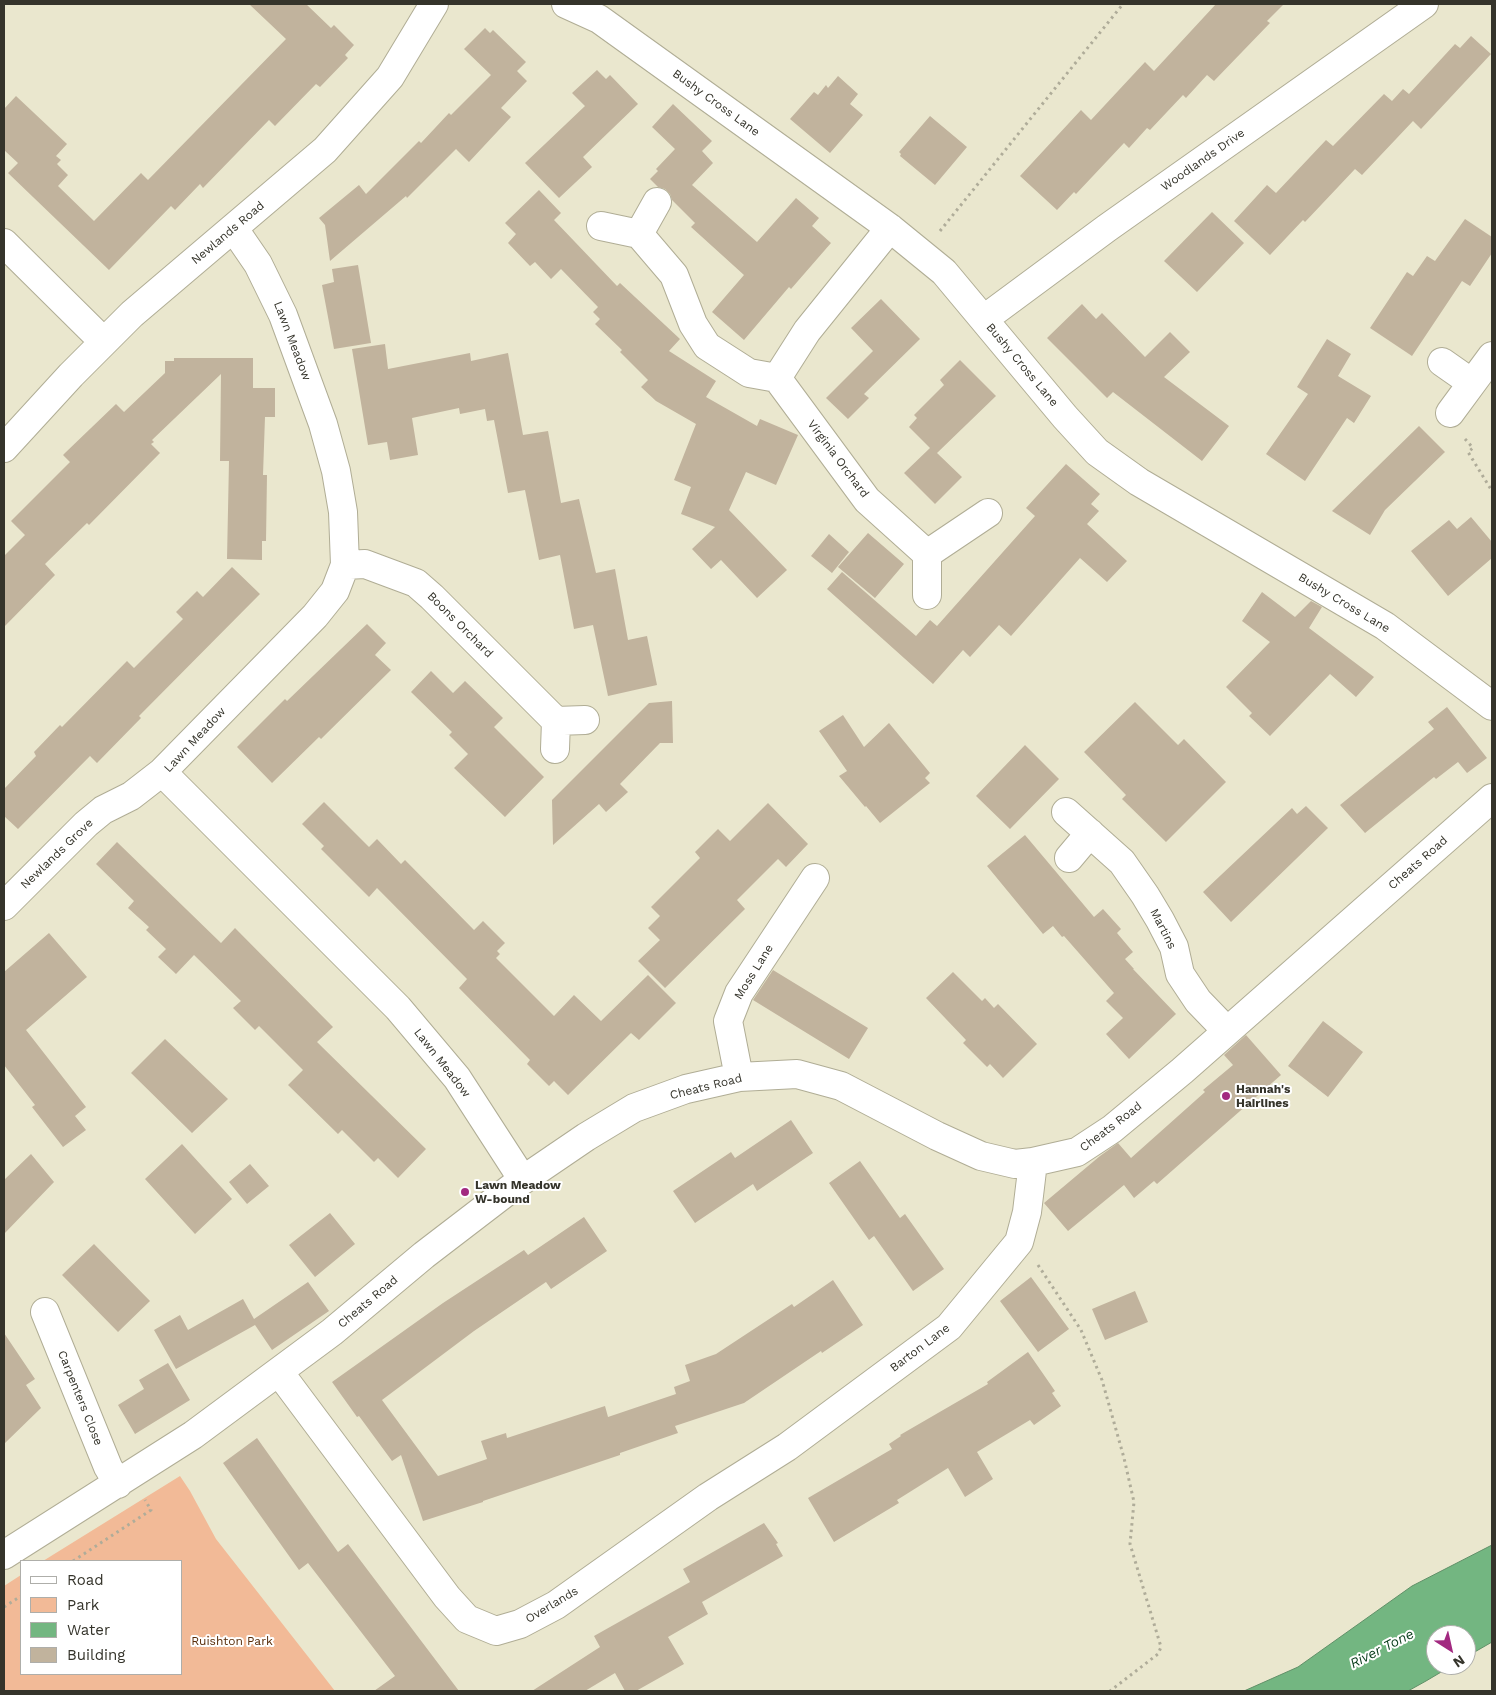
<!DOCTYPE html>
<html>
<head>
<meta charset="utf-8">
<style>
  body { margin:0 }
  #map { position:relative; width:1496px; height:1695px; overflow:hidden; background:#eae7ce; font-family:"Work Sans",sans-serif }
  canvas { display:block }
  .frame { position:absolute; inset:0; border:5px solid #35342b; pointer-events:none }
  .legend { position:absolute; left:20px; top:1560px; width:162px; height:115px; box-sizing:border-box; background:#fff; border:1px solid #aeaeaa; margin:0; padding:6px 9px; list-style:none; font-size:15px; color:#35342b }
  .legend li { display:flex; align-items:center; gap:10px; height:25px }
  .legend b { width:25px; border:1px solid #aeaeaa }
  .north { position:absolute; left:1426px; top:1625px; width:50px; height:50px; box-sizing:border-box; background:#fff; border:1px solid #aeaeaa; border-radius:50%; rotate:145deg; font-size:14px; font-weight:700; line-height:20px; text-align:center; color:#35342b }
  .north::after { content:''; display:block; margin:auto; width:18px; height:22px; background:#a22980; clip-path:polygon(50% 0,100% 100%,50% 72%,0 100%) }
</style>
</head>
<body>
<div id="map">
<canvas width="1496" height="1695"></canvas>
<div class="frame"></div>
<ul class="legend">
<li><b style="height:6px;background:#fff"></b>Road</li>
<li><b style="height:14px;background:#f2ba97"></b>Park</li>
<li><b style="height:14px;background:#73b681"></b>Water</li>
<li><b style="height:14px;background:#c1b39d"></b>Building</li>
</ul>
<div class="north">N</div>
</div>
<script>
const ctx = document.querySelector('canvas').getContext('2d');
ctx.lineJoin = 'round';
function fillPath(path, color) {
  ctx.fillStyle = color;
  ctx.fill(path, 'evenodd');
}
function toPath(rows) {
  const path = new Path2D();
  for (const r of rows) {
    path.moveTo(r[0], r[1]);
    for (let i = 2; i < r.length; i += 2) path.lineTo(r[i], r[i + 1]);
  }
  return path;
}
function trace(path, color, width, dash) {
  ctx.strokeStyle = color;
  ctx.lineWidth = width;
  ctx.lineCap = dash ? 'butt' : 'round';
  ctx.setLineDash(dash || []);
  ctx.stroke(path);
}
function drawText(font, color, halo, rows, align = 'center') {
  ctx.font = font + ' "Work Sans",sans-serif';
  ctx.lineWidth = 4;
  ctx.setLineDash([]);
  ctx.textBaseline = 'middle';
  ctx.strokeStyle = halo;
  ctx.fillStyle = color;
  for (const [text, x, y, turn = 0] of rows) {
    ctx.save();
    ctx.translate(x, y);
    ctx.rotate((+turn || 0) * Math.PI / 180);
    ctx.textAlign = isNaN(turn) ? turn : align;
    if (halo) ctx.strokeText(text, 0, 0);
    ctx.fillText(text, 0, 0);
    ctx.restore();
  }
}
fillPath(toPath([
  [180,1476,190,1491,216,1539,335,1691,4,1691,4,1586,21,1575,21,1674,181,1674,181,1561,43,1561]
]), '#f2ba97');
const water = toPath([
  [1492,1545,1492,1642,1466,1657,1466,1635,1436,1635,1436,1665,1453,1665,1426,1681,1408,1691,1244,1691,1298,1667,1412,1586,1492,1545]
]);
fillPath(water, '#73b681');
trace(water, '#608f67', 1);
fillPath(toPath([
  [249,4,306,4,331,28,334,25,354,45,345,55,348,58,320,87,316,84,275,126,269,120,203,188,200,184,175,210,171,206,109,270,8,173,18,163,4,150,4,109,16,96,67,144,56,156,61,160,57,164,68,175,58,186,94,221,141,173,148,180,286,39],
  [1216,4,1284,4,1267,21,1270,23,1214,81,1207,75,1186,98,1183,95,1150,130,1147,128,1129,148,1124,143,1076,194,1074,192,1057,210,1020,176,1081,110,1091,120,1145,62,1154,71],
  [485,28,490,33,493,30,526,62,517,71,527,81,501,108,511,117,469,162,456,149,407,198,406,196,330,261,325,225,319,218,359,185,366,194,419,141,421,143,449,113,451,115,491,75,464,49],
  [1471,36,1491,54,1421,129,1413,121,1362,175,1355,169,1305,222,1303,220,1270,255,1234,221,1267,185,1276,193,1326,140,1333,146,1384,94,1392,101,1403,89,1409,94,1455,44,1460,48],
  [597,70,606,79,610,75,638,104,583,157,592,167,559,198,525,163,585,106,572,93],
  [838,76,858,94,850,104,863,115,830,153,790,119,814,92,818,95,826,85,828,88],
  [673,104,712,141,702,151,713,163,692,185,757,242,796,198,819,218,812,226,831,243,791,289,789,287,744,340,712,312,744,275,691,227,695,223,672,200,670,194,665,189,658,187,650,179,658,171,656,169,675,149,652,127],
  [930,116,967,147,935,185,900,156,901,154,899,152],
  [539,190,561,213,554,220,617,286,620,283,680,339,669,351,716,381,706,397,757,426,760,419,798,435,776,485,746,472,729,510,787,570,757,598,721,560,711,569,692,549,715,527,681,514,691,487,674,480,696,424,656,401,641,387,648,380,620,352,622,350,595,324,600,319,593,312,598,307,561,269,551,279,535,262,530,266,508,243,516,234,505,223],
  [1212,212,1244,243,1197,292,1164,261],
  [1465,219,1492,237,1492,253,1470,286,1462,281,1412,356,1370,328,1407,272,1413,276,1427,256,1435,261],
  [358,265,371,343,334,349,322,285,334,282,332,269],
  [881,299,920,339,864,394,869,398,848,419,826,398,873,351,851,328],
  [1082,304,1096,319,1102,313,1145,357,1170,332,1190,352,1164,377,1229,426,1202,461,1113,392,1107,398,1047,338],
  [1327,339,1351,354,1338,376,1371,396,1354,423,1347,418,1305,481,1266,454,1308,394,1297,387],
  [385,344,388,369,470,353,471,361,508,353,523,435,548,431,561,503,579,499,596,573,615,569,628,640,647,636,657,685,608,696,593,625,574,629,560,555,539,560,525,490,508,493,494,420,487,421,485,409,460,414,459,408,412,418,418,455,390,460,387,442,368,445,352,349],
  [174,358,253,358,253,388,275,388,275,417,265,417,263,475,267,475,266,541,262,541,262,560,227,559,229,461,220,461,221,374,152,440,154,442,151,444,160,453,89,525,87,523,45,564,55,575,4,627,4,556,25,535,11,521,70,462,63,455,66,452,116,404,124,412,165,373,165,361,174,361],
  [960,360,996,396,937,453,962,477,935,504,904,473,930,448,909,427,917,418,914,415,944,385,940,380],
  [1419,426,1445,452,1385,510,1370,535,1332,511],
  [1066,464,1100,494,1091,504,1099,511,1087,524,1127,561,1107,582,1080,558,1011,636,999,625,970,657,963,650,933,684,827,589,842,572,916,636,930,620,937,626,1035,516,1026,508],
  [1471,517,1492,542,1492,558,1448,596,1411,551,1449,520,1457,529],
  [868,533,904,564,875,598,838,567],
  [829,534,849,552,832,573,811,556],
  [232,567,260,594,139,716,141,718,97,763,90,756,18,829,4,816,4,789,36,756,34,752,60,725,62,727,127,661,134,668,183,619,176,612,197,591,203,597],
  [1262,592,1295,617,1311,601,1322,607,1309,628,1374,677,1356,697,1330,674,1270,736,1249,716,1252,713,1226,687,1270,642,1242,621],
  [367,624,386,643,375,655,391,670,321,739,319,737,272,783,237,747,285,699,287,701],
  [431,671,453,693,465,681,503,718,494,727,544,777,505,817,454,768,468,754,449,735,452,732,411,692],
  [672,701,673,743,660,743,620,784,628,792,606,812,599,804,553,845,552,800,649,703],
  [1135,702,1178,745,1184,739,1226,782,1166,842,1122,799,1126,795,1084,752],
  [1447,707,1487,758,1467,773,1458,762,1436,779,1434,777,1365,833,1340,805,1434,729,1428,722],
  [843,715,864,747,889,723,930,773,925,778,930,783,880,823,866,806,865,807,839,776,847,771,819,731],
  [1025,745,1059,779,1010,829,976,796],
  [324,802,369,847,377,839,401,864,405,860,474,930,483,921,505,943,497,951,500,954,496,958,554,1016,574,995,601,1021,648,975,676,1003,639,1040,631,1033,568,1095,554,1081,549,1086,527,1064,530,1060,459,988,467,979,377,888,369,897,321,849,324,846,302,824],
  [768,803,808,844,786,867,778,859,737,900,745,909,665,988,638,961,660,940,648,928,660,916,651,907,700,858,695,852,718,829,730,841],
  [1306,806,1328,828,1231,922,1203,892,1292,808,1297,814],
  [1025,835,1094,917,1103,909,1121,929,1117,933,1133,952,1125,959,1134,969,1133,969,1176,1014,1129,1059,1106,1034,1123,1018,1106,1001,1114,993,1064,936,1062,937,1053,926,1043,934,987,866],
  [117,842,221,943,235,928,333,1027,317,1042,426,1149,398,1178,378,1158,374,1162,342,1130,338,1134,288,1085,303,1070,259,1026,255,1030,233,1008,241,1001,194,955,176,974,158,957,166,949,146,930,149,927,128,908,134,901,96,864],
  [49,933,87,977,26,1030,86,1107,75,1116,86,1130,63,1147,32,1107,35,1105,4,1065,4,972],
  [773,970,868,1028,849,1059,753,1000],
  [953,972,982,1001,985,998,994,1008,998,1004,1037,1044,1003,1078,990,1064,987,1067,963,1043,966,1040,926,998],
  [1323,1021,1363,1052,1328,1097,1288,1066],
  [1246,1035,1281,1075,1157,1184,1154,1181,1134,1198,1124,1185,1068,1231,1044,1203,1100,1156,1118,1143,1131,1158,1205,1092,1203,1090,1233,1065,1224,1055],
  [165,1039,228,1099,192,1133,131,1073],
  [791,1120,813,1153,757,1191,753,1184,695,1223,673,1191,731,1152,735,1158],
  [182,1144,232,1199,195,1234,145,1179],
  [31,1154,54,1182,4,1234,4,1180],
  [860,1161,900,1218,905,1214,944,1269,913,1291,874,1236,869,1240,829,1183],
  [250,1164,269,1186,247,1204,229,1182],
  [330,1213,355,1244,315,1277,289,1245],
  [584,1217,607,1251,551,1289,546,1282,474,1331,382,1400,438,1476,487,1459,481,1441,506,1433,507,1438,605,1406,608,1417,676,1394,674,1387,690,1381,685,1365,716,1354,792,1304,794,1307,833,1280,863,1325,822,1353,821,1351,744,1403,675,1426,678,1433,620,1453,620,1455,483,1501,483,1502,423,1521,401,1455,392,1461,359,1416,357,1417,332,1382,443,1303,524,1250,528,1255],
  [94,1244,150,1301,118,1332,62,1275],
  [1031,1277,1069,1329,1038,1352,1000,1301],
  [308,1282,329,1311,272,1350,255,1325,176,1369,154,1330,180,1315,188,1330,243,1299,254,1319],
  [1135,1291,1148,1322,1105,1340,1092,1309],
  [4,1333,35,1379,26,1385,41,1408,4,1444],
  [1028,1352,1055,1391,1052,1393,1061,1406,1034,1425,1030,1420,977,1452,993,1479,965,1497,948,1468,897,1500,899,1503,834,1542,808,1498,892,1449,889,1444,901,1436,900,1435,988,1384,987,1382],
  [168,1363,190,1400,135,1434,118,1405,144,1389,139,1380],
  [257,1438,338,1552,348,1544,459,1691,374,1691,395,1676,308,1563,299,1570,223,1463],
  [764,1523,778,1543,776,1544,783,1556,702,1602,708,1614,668,1637,684,1664,636,1691,625,1691,615,1673,585,1691,532,1691,600,1647,594,1636,690,1582,683,1569]
]), '#c1b39d');
const minor = toPath([
  [566,4,599,19,890,228,944,272,1065,417,1097,452,1139,482,1385,626,1492,706],
  [601,226,639,234,674,275,693,324,707,346,749,373,777,378],
  [890,228,807,331,777,378,867,500,927,554,988,513],
  [234,229,258,264,283,315,323,424,336,471,343,512,345,565,335,591,315,616,162,772,398,1008,457,1078,523,1180],
  [639,234,657,202],
  [4,243,104,342],
  [984,319,1107,228,1424,4],
  [1442,362,1472,383],
  [1450,413,1492,356],
  [4,448,71,375,132,314,325,150,390,77,434,4],
  [927,554,927,595],
  [345,565,365,564,416,583,432,597,556,721,585,720],
  [555,749,556,721],
  [1066,812,1122,862,1145,895,1160,920,1174,947,1180,974,1198,1001,1227,1031],
  [1069,858,1090,833],
  [4,906,86,824,103,810,131,796,162,772],
  [739,1077,728,1021,739,993,815,878],
  [45,1312,108,1467,118,1484],
  [279,1372,447,1597,467,1619,496,1631,520,1624,556,1605,708,1497,787,1447,949,1327,1019,1242,1027,1212,1033,1162],
  [4,1555,193,1435,332,1332,424,1255,514,1186,586,1137,634,1108,686,1089,739,1077,797,1074,841,1086,937,1136,981,1156,1015,1164,1033,1162,1077,1152,1112,1129,1182,1071,1492,798]
]);
trace(minor, '#b0ad95', 30);
trace(toPath([
  [940,231,1123,4],
  [1465,439,1473,448,1468,452,1492,491],
  [1038,1265,1081,1330,1102,1380,1124,1458,1134,1502,1130,1544,1161,1647,1158,1654,1110,1691],
  [73,1561,151,1510,145,1500],
  [4,1607,21,1596]
]), '#afac99', 3, [2.5, 4]);
trace(minor, '#fff', 28);
for (const [x, y, r, color] of [
  [1226,1096,5,"#a22980"],
  [465,1192,5,"#a22980"]
]) {
  const dot = new Path2D();
  dot.arc(x, y, r, 0, 2 * Math.PI);
  ctx.fillStyle = color;
  ctx.fill(dot);
  trace(dot, '#fff', 2);
}
drawText('12px', '#35342b', '#fff', [
  ["Bushy Cross Lane",716,103,36],
  ["Woodlands Drive",1203,160,-35],
  ["Newlands Road",228,233,-40],
  ["Lawn Meadow",292,341,69],
  ["Bushy Cross Lane",1022,365,50],
  ["Virginia Orchard",838,459,53],
  ["Bushy Cross Lane",1344,603,31],
  ["Boons Orchard",460,625,45],
  ["Lawn Meadow",195,740,-47],
  ["Newlands Grove",57,854,-44],
  ["Cheats Road",1418,863,-41],
  ["Martins",1163,929,63],
  ["Moss Lane",754,972,-58],
  ["Lawn Meadow",442,1063,52],
  ["Cheats Road",706,1087,-14],
  ["Cheats Road",1111,1127,-37],
  ["Cheats Road",368,1302,-40],
  ["Barton Lane",920,1348,-37],
  ["Carpenters Close",80,1398,68],
  ["Overlands",552,1605,-31]
]);
drawText('bold 12px', '#35342b', '#fff', [
  ["Hannah's",1236,1089],
  ["Hairlines",1236,1103],
  ["Lawn Meadow",475,1185],
  ["W-bound",475,1199]
], 'left');
drawText('12px', '#572b07', '#fff', [
  ["Ruishton Park",232,1641]
]);
drawText('italic 14px', '#073c1a', '#fff', [
  ["River Tone",1382,1649,-27]
]);
</script>
</body>
</html>
